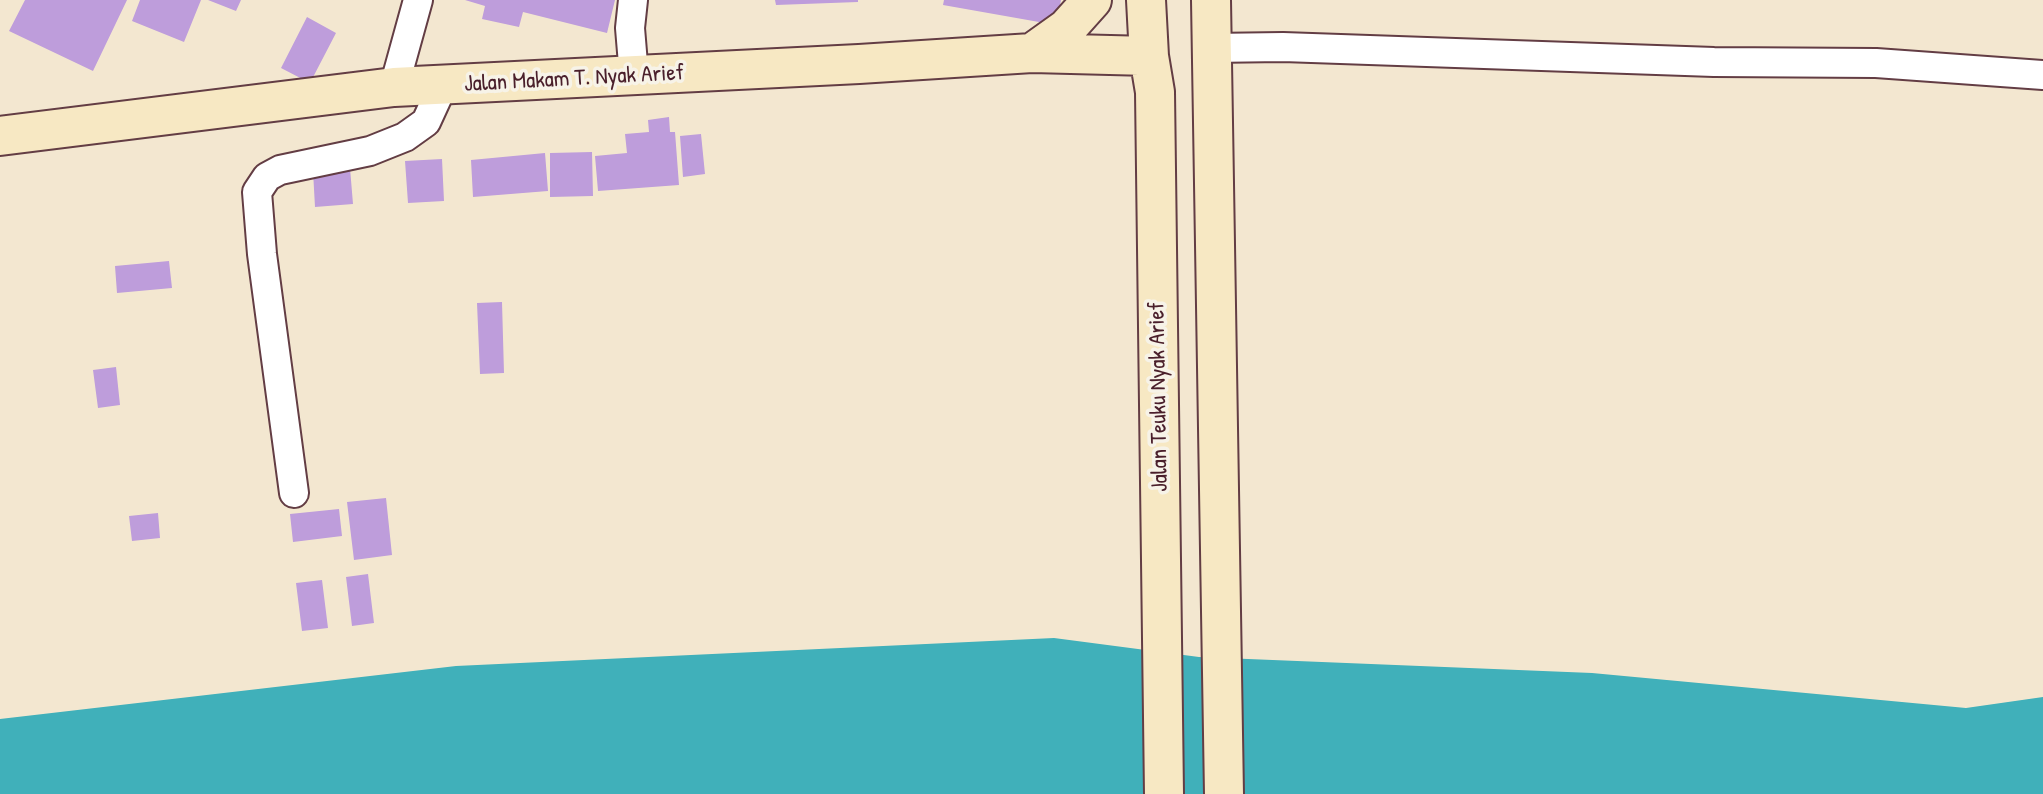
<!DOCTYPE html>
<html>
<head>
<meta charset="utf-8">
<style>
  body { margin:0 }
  canvas { display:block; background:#f3e7d0 }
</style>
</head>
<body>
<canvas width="2043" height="794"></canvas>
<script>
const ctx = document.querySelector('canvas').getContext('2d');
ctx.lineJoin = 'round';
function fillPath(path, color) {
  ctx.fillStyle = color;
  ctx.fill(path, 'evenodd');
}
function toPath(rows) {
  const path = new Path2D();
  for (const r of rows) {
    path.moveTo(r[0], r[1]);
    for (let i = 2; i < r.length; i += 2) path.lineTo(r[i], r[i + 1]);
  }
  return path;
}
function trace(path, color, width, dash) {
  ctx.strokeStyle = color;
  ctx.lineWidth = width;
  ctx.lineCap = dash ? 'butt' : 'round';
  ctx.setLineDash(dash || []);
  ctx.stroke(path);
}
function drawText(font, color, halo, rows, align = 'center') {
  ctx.font = font + ' "Patrick Hand",sans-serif';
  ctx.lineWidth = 7;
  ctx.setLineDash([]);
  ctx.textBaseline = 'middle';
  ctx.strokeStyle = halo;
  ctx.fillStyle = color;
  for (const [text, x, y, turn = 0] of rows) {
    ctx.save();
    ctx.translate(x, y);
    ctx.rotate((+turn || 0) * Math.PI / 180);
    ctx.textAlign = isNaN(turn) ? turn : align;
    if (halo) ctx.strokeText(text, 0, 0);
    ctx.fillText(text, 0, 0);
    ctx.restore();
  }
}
fillPath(toPath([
  [1054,638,1199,657,1592,673,1966,708,2043,697,2043,794,0,794,0,719,456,666]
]), '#40b0ba');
fillPath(toPath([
  [25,0,127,0,93,71,9,31],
  [140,0,201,0,184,42,132,21],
  [208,0,241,0,236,11],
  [465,0,615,0,607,33,523,12,519,27,482,19,485,6],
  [775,0,858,0,858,2,776,5],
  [944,0,1061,0,1056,25,943,5],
  [307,17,336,33,310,83,281,68],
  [669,117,670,132,675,132,679,185,598,191,595,156,627,153,625,134,649,132,648,120],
  [701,134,705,174,683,177,680,136],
  [592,152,593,196,550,197,550,153],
  [545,153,548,191,473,197,471,160],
  [442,159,444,201,408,203,405,161],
  [350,168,353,204,315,207,313,171],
  [169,261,172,288,117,293,115,266],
  [502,302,504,373,480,374,477,303],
  [116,367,120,405,98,408,93,370],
  [386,498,392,555,354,560,347,502],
  [339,509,342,536,293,542,290,514],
  [158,513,160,538,132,541,129,516],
  [368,574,374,623,352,626,346,577],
  [322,580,328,628,302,631,296,583]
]), '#be9ddb');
const street = toPath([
  [633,0,630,28,634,76],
  [1210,48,1283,47,1714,62,1876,63,2043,75],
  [394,87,418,0],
  [294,493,262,254,257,192,267,177,280,170,370,151,405,137,426,122,443,85]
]);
const secondary = toPath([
  [1146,0,1149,56,1155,92,1164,794],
  [1211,0,1224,794],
  [1032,53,1067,28,1092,0],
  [0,136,394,87,859,64,1032,53,1149,56]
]);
trace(street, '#633d44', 32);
trace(secondary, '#633d44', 42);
trace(street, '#fff', 28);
trace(secondary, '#f7e8c3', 38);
drawText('23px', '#4a1f2b', '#f7f3e8', [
  ["Jalan Makam T. Nyak Arief",574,79,-3],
  ["Jalan Teuku Nyak Arief",1159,397,-91]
]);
</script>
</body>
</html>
